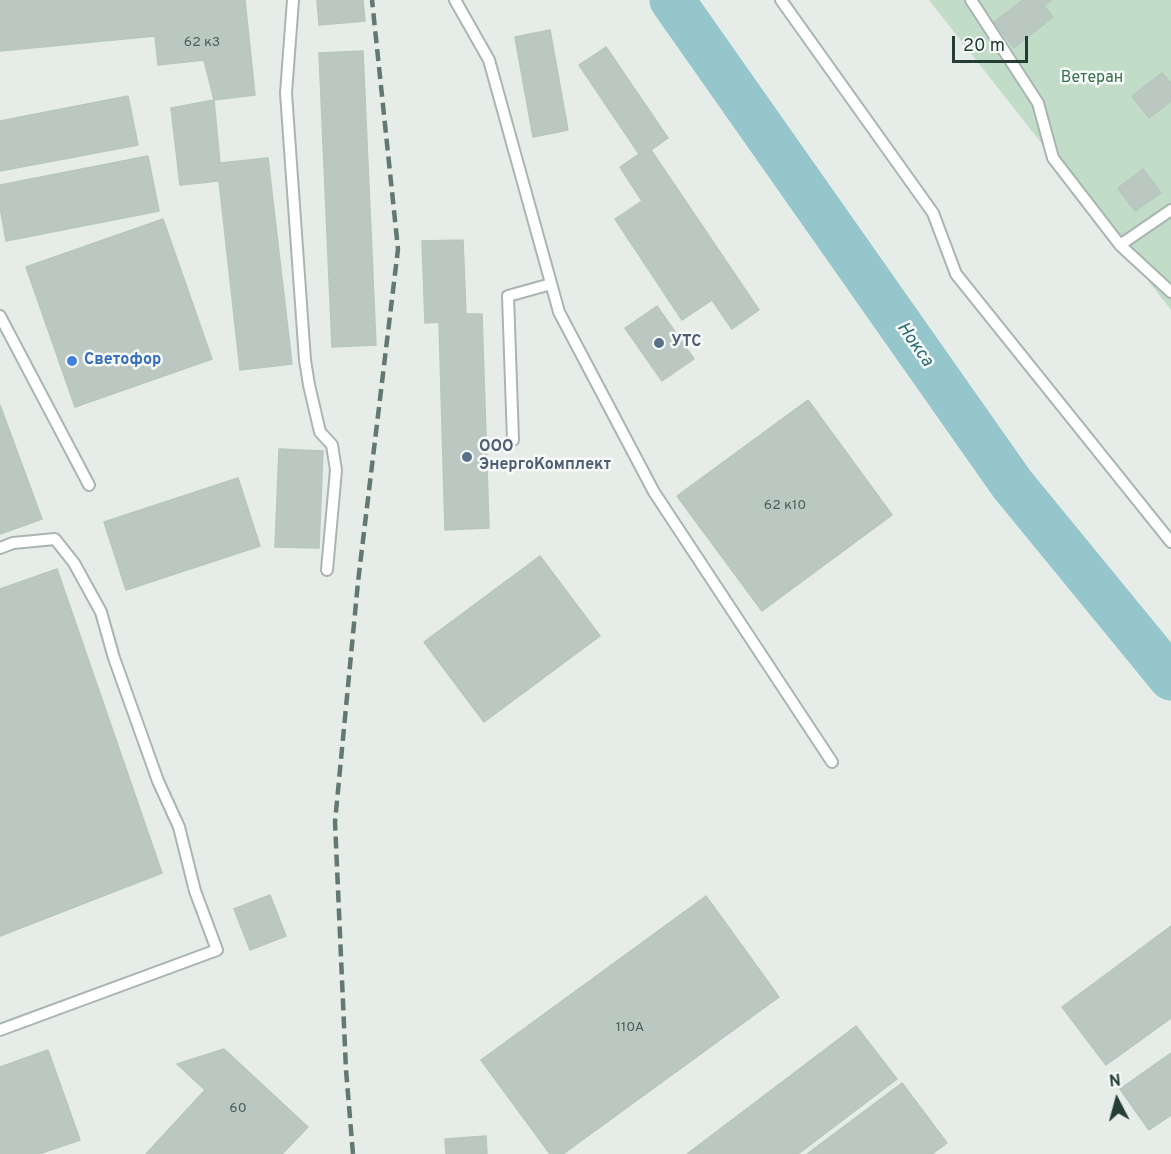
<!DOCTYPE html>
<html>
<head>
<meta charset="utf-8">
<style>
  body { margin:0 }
  #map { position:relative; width:1171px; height:1154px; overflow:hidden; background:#e6ede9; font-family:Overpass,sans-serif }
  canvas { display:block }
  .north { position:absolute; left:1087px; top:1070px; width:60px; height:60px; -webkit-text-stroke:4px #f6faf8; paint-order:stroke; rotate:354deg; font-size:16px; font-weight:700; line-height:24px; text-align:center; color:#263d36 }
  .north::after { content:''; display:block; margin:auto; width:21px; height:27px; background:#263d36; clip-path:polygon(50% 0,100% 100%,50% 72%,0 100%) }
  .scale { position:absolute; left:952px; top:36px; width:76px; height:27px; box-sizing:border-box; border:3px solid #263d36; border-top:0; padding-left:8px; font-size:18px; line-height:21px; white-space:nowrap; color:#263d36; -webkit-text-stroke:4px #f6faf8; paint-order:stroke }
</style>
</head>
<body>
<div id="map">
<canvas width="1171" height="1154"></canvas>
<div class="north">N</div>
<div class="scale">20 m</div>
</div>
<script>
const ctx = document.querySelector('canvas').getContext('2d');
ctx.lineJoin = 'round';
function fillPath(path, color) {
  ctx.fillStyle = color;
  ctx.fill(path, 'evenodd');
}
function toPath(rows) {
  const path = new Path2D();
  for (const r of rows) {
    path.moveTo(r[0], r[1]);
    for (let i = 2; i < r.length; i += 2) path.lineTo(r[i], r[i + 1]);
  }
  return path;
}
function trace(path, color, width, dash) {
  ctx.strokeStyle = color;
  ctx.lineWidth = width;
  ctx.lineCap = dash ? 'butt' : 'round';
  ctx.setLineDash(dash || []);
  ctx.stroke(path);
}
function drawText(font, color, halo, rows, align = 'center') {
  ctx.font = font + ' Overpass,sans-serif';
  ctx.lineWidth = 5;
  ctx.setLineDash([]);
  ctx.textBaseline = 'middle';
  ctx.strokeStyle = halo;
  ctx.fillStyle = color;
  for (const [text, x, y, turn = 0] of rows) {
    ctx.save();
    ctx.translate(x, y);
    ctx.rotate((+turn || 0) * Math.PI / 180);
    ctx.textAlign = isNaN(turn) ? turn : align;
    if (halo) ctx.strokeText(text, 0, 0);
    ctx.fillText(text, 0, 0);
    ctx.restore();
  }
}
fillPath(toPath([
  [929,0,1171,0,1171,310,1053,158]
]), '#c1dcc7');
trace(toPath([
  [672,0,1012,484,1171,678]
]), '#94c6cc', 45);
const building = toPath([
  [0,0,245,0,255,95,214,100,204,60,158,65,155,36,0,51,0,0],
  [317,0,363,0,365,21,319,25,317,0],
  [1023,0,1052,0,1044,6,1053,17,1014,48,994,22,1023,0],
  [550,30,568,130,533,137,515,37,550,30],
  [606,47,668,138,651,150,759,310,732,329,712,300,682,320,615,219,642,201,620,167,639,154,579,65,606,47],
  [363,51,376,345,332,347,319,53,363,51],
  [1162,73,1171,83,1171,101,1149,118,1132,96,1162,73],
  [128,96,138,145,0,171,0,121,128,96],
  [214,100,220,163,268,158,292,364,240,370,219,181,180,185,171,108,214,100],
  [148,156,159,211,6,241,0,207,0,185,148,156],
  [1143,169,1161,193,1135,211,1118,188,1143,169],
  [163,219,212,359,75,407,26,267,163,219],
  [463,240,466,314,482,314,489,528,445,530,439,322,425,323,422,241,463,240],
  [657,306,694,359,662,381,625,328,657,306],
  [808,400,892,515,762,611,677,496,808,400],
  [0,405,42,519,0,534,0,405],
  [279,449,323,451,319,548,275,547,279,449],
  [238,478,260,546,126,590,104,522,238,478],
  [540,556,600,636,484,722,424,642,540,556],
  [57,569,162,873,0,936,0,589,57,569],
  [270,895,286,936,250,950,234,909,270,895],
  [706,896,779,997,563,1154,550,1154,481,1060,706,896],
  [1171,926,1171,1018,1106,1065,1062,1007,1171,926],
  [856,1026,897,1079,798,1154,687,1154,856,1026],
  [224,1049,308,1127,282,1154,146,1154,205,1090,177,1064,224,1049],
  [48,1050,80,1140,39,1154,0,1154,0,1067,48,1050],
  [1171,1053,1171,1115,1149,1130,1120,1089,1171,1053],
  [902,1083,947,1143,932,1154,807,1154,902,1083],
  [486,1136,487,1154,446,1154,445,1139,486,1136]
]);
fillPath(building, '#bbc8c2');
trace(building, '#b9c6c0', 1.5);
const lane = toPath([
  [293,0,286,93,305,360,309,385,320,432,332,445,336,470,327,570],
  [455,0,489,60,559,312,654,492,832,762],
  [781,0,933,213,956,274,1171,542],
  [971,0,1038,103,1053,158,1120,245,1171,292],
  [1120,245,1171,210],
  [0,316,89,485],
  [513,440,508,296,551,284],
  [0,548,13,543,55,539,74,563,101,612,114,658,158,781,179,827,195,891,217,950,0,1030]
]);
trace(lane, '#a9b5b0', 14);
trace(lane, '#fff', 10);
trace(toPath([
  [353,1154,346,1070,335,822,358,582,398,249,372,0]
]), '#617971', 4.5, [12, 6]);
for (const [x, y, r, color] of [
  [659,343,6,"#5c6f8a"],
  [72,361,6,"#3f7fe0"],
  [467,457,6,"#5c6f8a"]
]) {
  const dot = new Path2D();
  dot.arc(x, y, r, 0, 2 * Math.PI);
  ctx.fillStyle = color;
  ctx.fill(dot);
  trace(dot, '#f6faf8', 2);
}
drawText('14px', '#4b6059', null, [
  ["62 к3",202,43],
  ["62 к10",785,506],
  ["110А",630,1028],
  ["60",238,1109]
]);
drawText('16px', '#357048', '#f6faf8', [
  ["Ветеран",1092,79]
]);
drawText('bold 16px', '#4e5e75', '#f6faf8', [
  ["УТС",671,343],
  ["ООО",479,448],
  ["ЭнергоКомплект",479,466]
], 'left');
drawText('bold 16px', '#366cbe', '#f6faf8', [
  ["Светофор",84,361]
], 'left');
drawText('italic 18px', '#266b74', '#f6faf8', [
  ["Нокса",914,345,55]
]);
</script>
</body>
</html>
